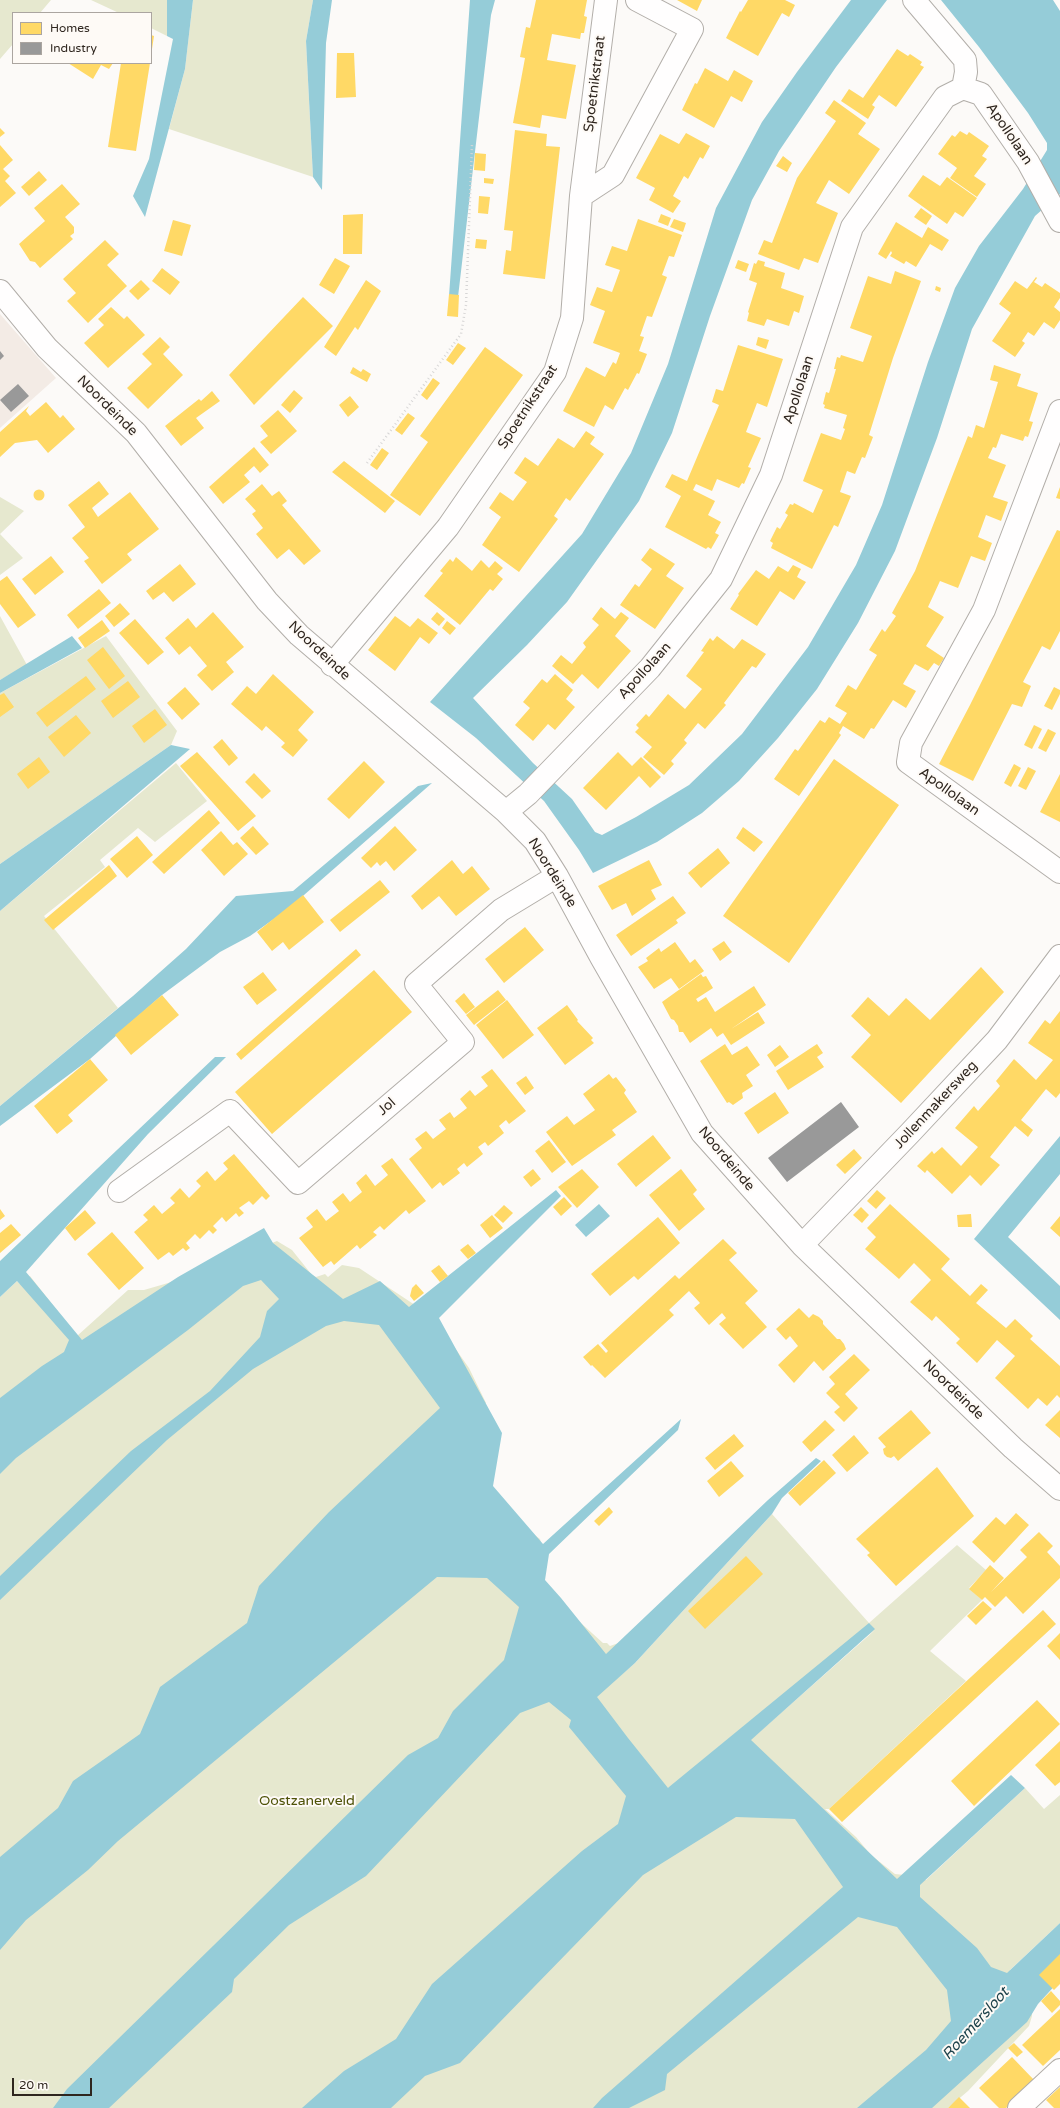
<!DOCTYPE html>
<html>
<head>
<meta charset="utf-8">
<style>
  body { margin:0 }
  #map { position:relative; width:1060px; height:2108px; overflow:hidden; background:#fcfaf8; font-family:"Varela Round",sans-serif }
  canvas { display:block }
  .legend { position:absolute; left:12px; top:12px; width:140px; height:52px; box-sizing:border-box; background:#fefaf6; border:1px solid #aba5a0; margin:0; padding:5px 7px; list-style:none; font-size:12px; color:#2f261f }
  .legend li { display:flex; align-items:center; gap:8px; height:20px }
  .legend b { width:20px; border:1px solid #aba5a0 }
  .scale { position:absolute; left:12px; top:2078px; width:80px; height:18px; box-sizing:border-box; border:2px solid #2f261f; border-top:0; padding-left:5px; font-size:12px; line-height:14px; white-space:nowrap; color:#2f261f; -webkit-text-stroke:3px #fefaf6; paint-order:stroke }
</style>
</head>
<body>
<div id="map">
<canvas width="1060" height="2108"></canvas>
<ul class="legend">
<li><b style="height:11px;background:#ffd966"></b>Homes</li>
<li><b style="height:11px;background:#999"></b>Industry</li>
</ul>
<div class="scale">20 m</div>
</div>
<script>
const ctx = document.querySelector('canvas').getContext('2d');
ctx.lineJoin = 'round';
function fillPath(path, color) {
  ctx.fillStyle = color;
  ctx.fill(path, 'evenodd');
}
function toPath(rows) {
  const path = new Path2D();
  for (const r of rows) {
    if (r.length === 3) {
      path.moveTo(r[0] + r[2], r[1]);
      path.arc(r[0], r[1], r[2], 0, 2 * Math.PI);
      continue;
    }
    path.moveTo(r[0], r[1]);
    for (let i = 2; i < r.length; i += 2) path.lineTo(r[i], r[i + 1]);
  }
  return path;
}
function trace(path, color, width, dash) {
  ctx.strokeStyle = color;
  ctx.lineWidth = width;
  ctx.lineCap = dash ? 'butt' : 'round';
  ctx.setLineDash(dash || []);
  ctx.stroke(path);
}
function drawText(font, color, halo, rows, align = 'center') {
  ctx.font = font + ' "Varela Round",sans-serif';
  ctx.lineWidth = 4;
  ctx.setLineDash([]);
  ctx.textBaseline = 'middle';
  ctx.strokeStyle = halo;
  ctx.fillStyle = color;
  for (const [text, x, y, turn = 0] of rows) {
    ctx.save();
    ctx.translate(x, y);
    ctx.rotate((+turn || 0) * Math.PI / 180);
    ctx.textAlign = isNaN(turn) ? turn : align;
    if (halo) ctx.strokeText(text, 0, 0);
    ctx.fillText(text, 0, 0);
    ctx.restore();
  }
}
fillPath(toPath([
  [0,314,56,378,0,428]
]), '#f3ebe5');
fillPath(toPath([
  [0,0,51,0,40,13,13,13,13,44,0,59],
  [91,0,167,0,167,36,151,28,151,13,119,13],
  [193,0,313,0,306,41,313,177,169,129,185,69],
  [0,497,24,511,0,534],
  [0,534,23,558,0,575],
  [0,616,27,665,0,680],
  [106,636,177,731,171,745,0,864,0,693],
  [176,763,207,801,155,842,138,828,100,860,105,867,44,916,118,1008,0,1106,0,911],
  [277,1241,292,1250,312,1275,316,1277,325,1274,328,1277,342,1265,359,1268,421,1309,429,1311,469,1368,486,1403,483,1404,477,1462,514,1520,540,1539,544,1554,539,1571,550,1591,571,1614,603,1643,607,1643,610,1646,624,1641,608,1686,635,1663,772,1514,869,1623,957,1545,986,1570,969,1588,982,1600,930,1651,966,1681,829,1809,825,1809,856,1837,871,1855,895,1874,914,1876,926,1880,1025,1788,1044,1809,1060,1795,1060,1923,1010,1970,1032,2002,1032,2016,1029,2026,968,2091,948,2108,0,2108,0,1297,17,1281,20,1284,30,1276,77,1336,128,1290,144,1290,168,1283],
  [875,1630,756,1735,698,1764,748,1723]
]), '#e6e8cf');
fillPath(toPath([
  [167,0,193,0,185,69,145,217,133,196,149,159,173,39,167,36],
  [313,0,332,0,326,43,322,190,313,177,306,41],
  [470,0,495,0,491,15,458,297,449,296],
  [851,0,887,0,836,67,779,151,752,200,710,316,672,433,639,501,567,602,527,645,473,698,533,763,572,799,595,832,602,835,636,817,689,785,742,734,808,647,856,565,882,505,928,362,955,288,979,246,1023,189,1047,150,1047,143,1028,113,979,47,941,0,1053,0,1060,11,1060,194,1035,216,972,329,937,438,895,551,858,623,817,689,778,738,739,781,702,813,657,842,593,873,579,850,544,801,476,738,430,702,582,534,631,453,668,364,716,208,762,122,797,72],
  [72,636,82,648,0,693,0,680],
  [171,745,190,749,0,911,0,864],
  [432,783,288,909,250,936,220,952,162,995,90,1059,0,1126,0,1106,133,996,186,949,236,896,293,891,418,786],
  [215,1057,226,1057,148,1134,26,1272,82,1340,178,1277,264,1228,273,1243,343,1299,380,1281,409,1307,556,1190,561,1196,439,1318,502,1433,493,1486,543,1544,681,1419,678,1430,549,1554,545,1580,561,1598,606,1654,768,1500,816,1458,821,1461,782,1498,772,1514,635,1663,597,1697,628,1738,668,1788,669,1787,869,1623,875,1629,751,1740,897,1879,1011,1775,1025,1788,920,1885,920,1897,977,1948,991,1967,1007,1973,1060,1923,1060,1980,1038,2004,1027,2022,932,2108,857,2108,926,2050,951,2021,947,1990,897,1927,858,1917,667,2074,665,2090,629,2108,593,2108,602,2098,843,1887,795,1819,736,1817,643,1875,460,2063,425,2076,391,2108,302,2108,344,2071,396,2039,432,1984,582,1851,618,1824,626,1796,569,1727,571,1720,549,1702,520,1713,366,1876,289,1925,234,1979,232,1992,109,2108,53,2108,67,2089,408,1755,438,1738,453,1711,504,1660,519,1607,487,1578,437,1577,118,1841,88,1870,26,1920,0,1950,0,1857,58,1808,73,1781,140,1734,160,1687,247,1623,259,1586,329,1512,440,1408,379,1325,344,1321,326,1326,253,1369,167,1440,0,1600,0,1576,131,1451,210,1391,260,1337,267,1311,279,1299,261,1280,243,1286,188,1330,16,1458,0,1474,0,1398,42,1366,64,1352,69,1340,17,1281,0,1297,0,1261],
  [1060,1136,1060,1174,1008,1237,1060,1286,1060,1320,974,1239],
  [599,1204,610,1216,586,1237,575,1225]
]), '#95ccd8');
fillPath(toPath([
  [536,0,587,0,584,16,587,17,584,33,581,33,580,39,552,34,547,60,576,65,566,119,542,115,540,128,513,123,525,58,520,57,526,27,530,28],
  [677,0,702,0,697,11],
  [748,0,785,0,795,5,789,17,782,13,758,56,726,38,740,11,741,12],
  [151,35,154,36,152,49,151,49],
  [897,49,908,56,910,54,922,62,920,65,924,67,896,107,879,95,872,105,875,107,868,119,841,101,849,89,863,98],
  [337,53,354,53,356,97,336,98],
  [68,63,113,63,109,69,101,65,93,79],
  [121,63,150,63,136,151,108,147],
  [705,68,728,81,734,70,753,81,742,102,731,96,714,128,682,110,695,83,697,84],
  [834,100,866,123,858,134,880,149,849,194,829,180,816,203,838,213,818,263,804,258,799,270,758,254,764,240,772,243,797,178,836,121,825,113],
  [0,128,5,133,0,137],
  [515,130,547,134,546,146,560,147,545,279,503,274,506,250,511,251,513,231,504,230],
  [960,131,967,135,969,132,989,146,982,156,987,159,974,176,986,184,977,197,950,178,957,168,938,154,952,135,955,137],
  [686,133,710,146,703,159,700,157,688,179,684,176,673,196,681,201,673,213,649,200,655,188,636,178,660,134,679,144],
  [0,145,13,160,3,169,10,176,5,181,16,193,0,207],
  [475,153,486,154,485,171,474,170],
  [783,156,792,163,787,172,776,166],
  [39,171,47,180,29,196,21,187],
  [923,175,940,186,947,177,977,198,963,217,955,212,947,224,908,196],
  [484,178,494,179,493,184,484,183],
  [62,184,80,204,65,217,74,227,74,233,70,236,73,239,40,268,35,262,30,261,19,244,45,221,34,208],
  [479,196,490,197,488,214,478,213],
  [921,208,932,216,926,225,914,217],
  [363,214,362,254,343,254,343,215],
  [661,214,671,218,668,226,658,222],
  [638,219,682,235,674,257,669,256,662,275,667,277,652,317,647,316,640,336,644,337,639,351,647,354,639,374,637,373,628,390,625,388,613,410,605,405,594,427,563,411,586,367,605,377,613,362,616,364,620,353,593,343,605,311,590,305,597,287,612,292,620,270,605,265,612,246,627,251],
  [674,219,686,223,683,232,670,227],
  [173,220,191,225,182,256,164,251],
  [896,222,922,238,928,227,949,240,942,251,930,244,916,267,906,261,904,264,890,256,892,253,891,251,886,259,878,254],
  [476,239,487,240,486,249,475,248],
  [105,240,119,254,107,265,127,286,88,323,67,301,76,293,63,279],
  [335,258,350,266,334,294,319,285],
  [738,260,749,264,746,272,735,268],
  [758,260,765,262,764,266,785,273,781,288,804,296,799,313,794,311,789,326,767,319,764,326,747,321,749,313,748,312,757,283,749,280,754,263,756,264],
  [162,268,180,282,170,295,152,281],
  [895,271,921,281,893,358,869,435,873,437,865,458,862,457,855,474,847,471,840,492,851,496,838,527,834,525,812,569,771,548,773,543,770,541,777,527,780,529,788,515,785,513,790,504,793,505,794,503,813,513,823,490,803,481,821,433,841,440,845,429,843,428,847,415,824,408,825,405,823,404,826,392,829,393,836,369,834,369,837,357,840,358,841,355,863,362,872,336,850,328,868,276,891,284],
  [1036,277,1037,278,1034,282,1042,287,1045,283,1060,293,1060,298,1054,307,1060,312,1060,320,1054,329,1044,322,1034,336,1028,332,1022,341,1025,343,1015,357,992,341,1011,313,999,304,1015,281,1027,289],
  [141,280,150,289,138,300,129,291],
  [366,280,381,291,358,330,355,327,336,356,324,347],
  [936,286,941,288,940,292,935,290],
  [449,294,459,295,458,317,447,316],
  [303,297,333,326,254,405,229,375],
  [111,307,124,319,127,316,145,335,108,368,84,343,104,325,98,319],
  [160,337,170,347,163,354,183,375,148,409,127,388,152,364,142,354],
  [758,337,769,340,766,349,756,345],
  [458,343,466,348,453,365,446,360],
  [738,345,783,359,767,407,757,403,746,432,761,438,748,467,751,468,744,484,742,483,739,488,717,479,712,491,696,484,693,490,715,501,708,515,721,522,715,533,719,535,711,549,708,547,706,549,665,527,681,496,665,487,672,474,687,481,719,405,712,402,716,389,723,391],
  [485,347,523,375,420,516,390,495,428,442,420,436],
  [994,365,1021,374,1017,386,1038,393,1029,421,1033,422,1028,437,1025,436,1023,441,1001,434,996,448,993,447,988,458,1006,465,993,497,1008,502,1001,521,986,515,978,537,992,543,985,561,971,556,958,588,940,581,928,607,944,617,926,646,944,658,939,666,934,663,928,671,915,664,903,684,916,691,906,708,893,700,874,729,871,728,864,739,843,726,839,733,841,735,799,796,774,779,795,749,798,751,820,720,825,723,829,717,840,724,847,713,835,706,848,685,856,690,877,655,869,650,882,629,885,632,896,616,892,613,915,571,968,436,972,438,976,425,984,428,998,382,990,380],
  [353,367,361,372,363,369,371,374,367,382,350,373],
  [433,378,440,383,427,400,421,395],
  [294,390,303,398,290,413,281,405],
  [212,391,220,401,196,418,204,428,181,446,165,426,199,399,201,401],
  [350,396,359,407,348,417,339,405],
  [46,402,60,418,63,415,75,429,48,453,37,440,15,443,0,457,0,432,29,406,26,411,30,416],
  [278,410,297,431,271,454,260,442,268,436,260,426],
  [408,413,415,418,402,435,395,430],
  [586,431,595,437,590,444,604,454,570,501,566,498,554,516,558,519,519,572,482,545,501,517,489,508,500,492,513,501,527,482,514,473,525,457,538,466,558,438,574,448],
  [254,447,269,465,260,473,254,466,244,475,250,482,223,504,209,487],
  [382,448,389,453,377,470,370,465],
  [344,461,395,501,385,513,332,472],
  [99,481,109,494,92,508,98,517,130,492,159,529,127,554,132,560,102,584,84,561,89,558,72,538,85,527,68,505],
  [262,484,272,496,279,491,287,501,282,505,321,551,304,565,289,549,277,559,256,534,263,528,252,514,256,511,245,499],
  [1060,487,1060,499,1056,498],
  [39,495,5.5],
  [1057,530,1060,531,1060,631,1050,650,1042,646,1023,682,1031,686,1022,707,1012,704,973,781,939,764,970,705],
  [650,548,675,564,666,576,684,588,655,629,620,605,635,584,639,587,652,569,641,560],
  [51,556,64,572,35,595,22,579],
  [456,557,472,571,481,560,489,568,495,561,503,568,497,574,503,579,493,591,490,589,460,625,424,596,443,573,440,571,450,559,453,562],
  [180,564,196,584,173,602,164,592,153,600,146,591],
  [793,565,801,569,797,577,806,582,794,600,780,591,757,626,730,609,739,595,738,594,756,570,769,579,778,566,788,572],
  [7,576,36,615,18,628,0,604,0,581],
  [99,589,111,603,78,629,67,615],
  [120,603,130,614,114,627,105,616],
  [601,607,615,619,621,612,629,618,615,636,631,651,598,689,582,674,573,684,552,666,561,655,572,664,586,647,583,643,599,625,592,619],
  [213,612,244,647,226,662,234,672,212,691,197,675,207,666,190,646,179,655,165,638,188,618,196,628],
  [437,612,445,619,439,626,431,619],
  [395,616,410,627,418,618,438,633,429,644,420,637,395,671,368,650],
  [135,619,164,652,148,665,119,633],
  [102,620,110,631,85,648,78,638],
  [447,621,456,628,450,635,442,628],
  [717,636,734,649,742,639,766,654,756,668,752,666,724,703,726,705,705,729,698,723,684,740,687,743,671,761,674,764,664,775,643,757,652,747,635,732,639,728,636,725,646,714,649,717,668,694,685,709,702,689,686,676,704,652,701,651,710,638,713,641],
  [103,647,125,676,109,689,87,660],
  [273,674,314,712,298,730,308,740,293,757,281,747,285,743,266,726,262,731,231,704,247,686,256,694],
  [555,674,573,690,566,699,575,707,555,730,548,724,533,741,515,725,530,708,523,702,542,679,547,683],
  [86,676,96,689,47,727,36,713],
  [128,681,140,697,113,718,101,701],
  [185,687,200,704,182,720,167,703],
  [1054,687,1060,690,1060,694,1052,710,1044,706],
  [4,693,14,707,0,717,0,695],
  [155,709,167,725,144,743,132,726],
  [76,715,91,733,64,757,48,737],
  [1034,725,1042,729,1032,749,1024,745],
  [1048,729,1056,733,1046,752,1038,748],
  [222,739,238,758,229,766,213,747],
  [197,752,256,816,238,831,180,766],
  [618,752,632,766,641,757,661,777,650,788,639,776,606,810,583,788],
  [39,757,50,772,28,789,17,774],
  [834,759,899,805,789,963,723,916],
  [364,761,385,782,349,819,327,799],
  [1014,764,1021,768,1011,787,1004,783],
  [1028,767,1036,771,1026,790,1018,786],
  [254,773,271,791,262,799,245,782],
  [1060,774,1060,822,1040,812],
  [209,810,220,823,164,874,152,862],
  [253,826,269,844,256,855,240,838],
  [395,826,417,850,394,871,386,861,380,866,377,862,371,868,361,858],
  [743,827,763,842,754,852,736,838],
  [221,831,233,845,237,842,248,854,224,876,201,850],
  [137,836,153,855,127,878,110,859],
  [718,848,730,863,701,888,688,873],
  [452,860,463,874,472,866,490,889,456,916,439,896,422,910,411,896],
  [649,860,662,885,651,890,656,899,632,916,626,903,612,910,598,886],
  [109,865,117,876,53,930,44,920],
  [380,880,390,892,340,932,330,920],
  [303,895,324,922,289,950,283,942,272,951,257,932],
  [673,896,686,913,676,920,678,923,631,956,616,935],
  [525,927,544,950,504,983,485,959],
  [724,941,732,952,720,961,712,949],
  [675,942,690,963,695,959,704,971,679,989,671,978,654,989,638,967,648,961,646,958,659,948,661,952],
  [356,949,361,955,241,1060,236,1054],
  [981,967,1004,992,901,1103,851,1057,871,1035,851,1016,868,997,889,1016,906,998,930,1020],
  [374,970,412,1012,272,1134,235,1092],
  [263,972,277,990,257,1005,243,987],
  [701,974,703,977,706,976,713,988,696,999,698,1002,706,997,715,1012,754,986,766,1005,731,1029,758,1012,765,1023,731,1045,723,1033,717,1037,711,1028,690,1043,683,1032,679,1032,678,1026,674,1020,671,1019,662,1002],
  [498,990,506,1000,474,1025,466,1015],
  [464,993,475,1007,466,1014,455,1001],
  [162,995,179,1015,131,1055,115,1035],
  [507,1000,534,1035,503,1059,476,1025],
  [567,1005,578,1020,577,1021,593,1038,591,1040,594,1043,565,1065,537,1028],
  [1060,1011,1060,1093,1056,1098,1046,1089,1021,1120,1033,1130,1028,1137,1015,1126,990,1157,1000,1165,981,1186,970,1175,952,1194,927,1170,925,1173,917,1166,932,1151,934,1154,942,1147,961,1166,969,1157,978,1147,955,1128,974,1106,978,1111,1000,1086,996,1081,1014,1059,1036,1080,1053,1060,1028,1043,1045,1020,1050,1024],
  [725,1044,732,1055,747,1046,760,1065,746,1075,753,1086,742,1093,743,1098,733,1105,729,1102,727,1103,700,1061],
  [817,1044,823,1053,817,1057,824,1067,788,1090,776,1071],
  [780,1045,789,1057,775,1067,767,1055],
  [90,1059,108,1080,68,1115,73,1121,57,1134,34,1106],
  [492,1069,526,1111,509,1124,506,1120,499,1126,504,1133,488,1146,485,1142,478,1147,483,1154,467,1167,464,1163,457,1169,460,1173,443,1186,440,1182,432,1189,409,1159,422,1148,415,1139,426,1131,433,1139,446,1129,439,1120,450,1112,454,1118,467,1108,460,1099,470,1090,475,1096,488,1086,481,1077],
  [609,1074,613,1079,616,1077,626,1090,624,1093,637,1112,612,1130,616,1135,572,1166,546,1132,567,1116,574,1125,595,1110,583,1094],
  [526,1076,534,1088,525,1095,516,1083],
  [775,1092,789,1113,758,1134,744,1113],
  [653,1135,671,1158,636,1187,617,1164],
  [549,1140,566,1162,552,1173,535,1151],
  [854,1149,862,1158,845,1174,836,1165],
  [234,1154,270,1196,266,1200,262,1196,253,1205,249,1201,239,1208,244,1213,239,1217,236,1213,226,1222,222,1217,213,1226,217,1230,213,1234,209,1230,200,1239,195,1234,186,1243,190,1248,186,1251,183,1248,173,1256,169,1252,158,1260,134,1232,148,1220,143,1215,154,1205,162,1214,175,1203,170,1198,180,1188,189,1198,201,1186,196,1181,207,1171,215,1181,228,1169,223,1163],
  [392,1158,426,1201,409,1214,406,1210,384,1230,380,1226,373,1232,377,1235,360,1249,357,1245,334,1265,331,1261,323,1267,299,1238,313,1227,306,1218,317,1209,326,1221,339,1211,332,1202,343,1193,350,1202,362,1192,356,1183,366,1174,375,1186,388,1175,381,1166],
  [533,1169,541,1179,531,1187,523,1177],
  [582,1169,599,1187,577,1208,558,1187],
  [681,1169,697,1190,693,1194,705,1209,679,1231,649,1195],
  [877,1190,886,1198,876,1209,867,1201],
  [564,1197,572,1206,561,1216,553,1207],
  [890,1204,950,1259,941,1269,970,1296,981,1284,988,1290,976,1303,1006,1328,1015,1319,1033,1336,1030,1339,1060,1366,1060,1398,1057,1395,1047,1406,1038,1398,1028,1409,995,1378,1015,1356,997,1340,977,1363,956,1343,960,1339,936,1316,932,1321,910,1302,931,1280,914,1263,899,1279,865,1249,876,1237,867,1228],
  [504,1205,513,1213,503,1223,494,1215],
  [861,1207,869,1215,862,1223,853,1215],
  [0,1209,5,1216,0,1220],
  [85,1210,96,1223,75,1241,65,1228],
  [971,1214,972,1227,958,1227,957,1215],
  [492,1215,503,1228,490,1238,480,1225],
  [1060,1216,1060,1237,1050,1228],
  [658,1217,680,1243,638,1280,634,1276,610,1296,591,1274],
  [11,1224,21,1235,0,1253,0,1233],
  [112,1232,144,1268,119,1290,87,1254],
  [723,1239,737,1253,729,1260,758,1291,745,1303,767,1327,743,1349,719,1324,726,1318,722,1313,709,1325,694,1308,700,1303,689,1291,669,1310,674,1315,605,1378,592,1365,591,1366,583,1357,598,1344,606,1353,608,1351,601,1343,675,1275,679,1279],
  [468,1244,476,1253,468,1259,460,1250],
  [439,1265,448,1276,440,1282,431,1271],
  [416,1284,424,1293,414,1301,410,1296,412,1288],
  [799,1308,809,1318,813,1314,819,1317,823,1321,823,1324,837,1339,840,1339,844,1344,846,1349,823,1371,814,1361,794,1383,778,1365,798,1346,790,1336,786,1340,776,1329],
  [854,1354,870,1370,845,1394,858,1408,844,1422,834,1412,840,1407,826,1393,835,1384,829,1377],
  [911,1410,931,1433,898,1461,894,1456,891,1458,887,1457,884,1454,883,1449,886,1447,878,1438],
  [1060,1410,1060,1438,1045,1425],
  [825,1420,835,1430,811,1452,802,1442],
  [734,1434,744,1446,715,1470,705,1458],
  [854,1435,869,1453,847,1472,832,1455],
  [824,1460,836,1473,800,1506,788,1493],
  [731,1461,744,1476,719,1497,707,1481],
  [937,1467,974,1516,896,1586,867,1555,870,1553,856,1539],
  [609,1507,613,1512,599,1526,594,1521],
  [1016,1513,1029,1525,994,1563,972,1542,996,1517,1005,1525],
  [1039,1532,1053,1546,1047,1552,1060,1566,1060,1578,1023,1614,1006,1596,995,1607,985,1597,982,1600,969,1589,990,1565,1004,1578,991,1592,1027,1557,1020,1550],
  [746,1556,763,1574,705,1629,688,1611],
  [983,1601,992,1609,976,1625,967,1616],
  [1043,1610,1056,1624,842,1822,829,1809],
  [1060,1633,1060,1660,1047,1646],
  [1037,1700,1060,1724,974,1806,951,1781],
  [1060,1741,1060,1782,1055,1786,1035,1765],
  [1060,1954,1060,1984,1054,1990,1039,1975],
  [1051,1991,1060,2001,1060,2005,1052,2013,1041,2001],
  [1060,2009,1060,2050,1043,2066,1022,2045],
  [1014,2043,1023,2052,1017,2057,1008,2048],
  [1012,2057,1035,2081,1006,2108,999,2108,979,2088],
  [1060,2087,1060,2108,1054,2108,1046,2100],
  [959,2097,970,2108,948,2108]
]), '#ffd966');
fillPath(toPath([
  [0,351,4,356,0,360],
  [18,384,29,396,11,412,0,400],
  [841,1102,859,1127,787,1182,768,1158]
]), '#999');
const minor = toPath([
  [914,0,965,60,966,72,963,88],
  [581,196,613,175,692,29,637,0],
  [0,291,47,348,136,433,267,601,299,635,506,812,535,841,557,876,601,957,702,1133,802,1245,1013,1448,1060,1489],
  [1060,411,984,610,911,743,908,762,1060,872],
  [332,665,448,527,555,372,572,318,581,196,606,0],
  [506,812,528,794,650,668,721,579,771,475,852,227,945,97,963,88,981,94,1028,162,1060,221],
  [119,1191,230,1111,298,1183,463,1042,416,984,501,910,557,876],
  [802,1245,910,1133,997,1040,1060,956],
  [1019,2108,1060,2070]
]);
trace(minor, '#b2aea9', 24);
trace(toPath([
  [367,463,461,334,466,305,472,145]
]), '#d7d6d6', 2.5, [1, 3]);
trace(minor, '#fffefe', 22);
drawText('14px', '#2f261f', '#fefaf6', [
  ["Spoetnikstraat",595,84,-83],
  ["Apollolaan",1009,134,56],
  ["Apollolaan",799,390,-72],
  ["Noordeinde",107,406,45],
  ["Spoetnikstraat",528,407,-57],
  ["Noordeinde",319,651,43],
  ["Apollolaan",645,671,-48],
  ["Apollolaan",949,792,36],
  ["Noordeinde",552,873,58],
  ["Jollenmakersweg",936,1105,-47],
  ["Jol",387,1107,-41],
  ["Noordeinde",726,1159,50],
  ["Noordeinde",953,1390,44]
]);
drawText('14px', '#4e5207', '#fefaf6', [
  ["Oostzanerveld",307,1801]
]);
drawText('italic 15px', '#1e434c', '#fefaf6', [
  ["Roemersloot",976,2024,-48]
]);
</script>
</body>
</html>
